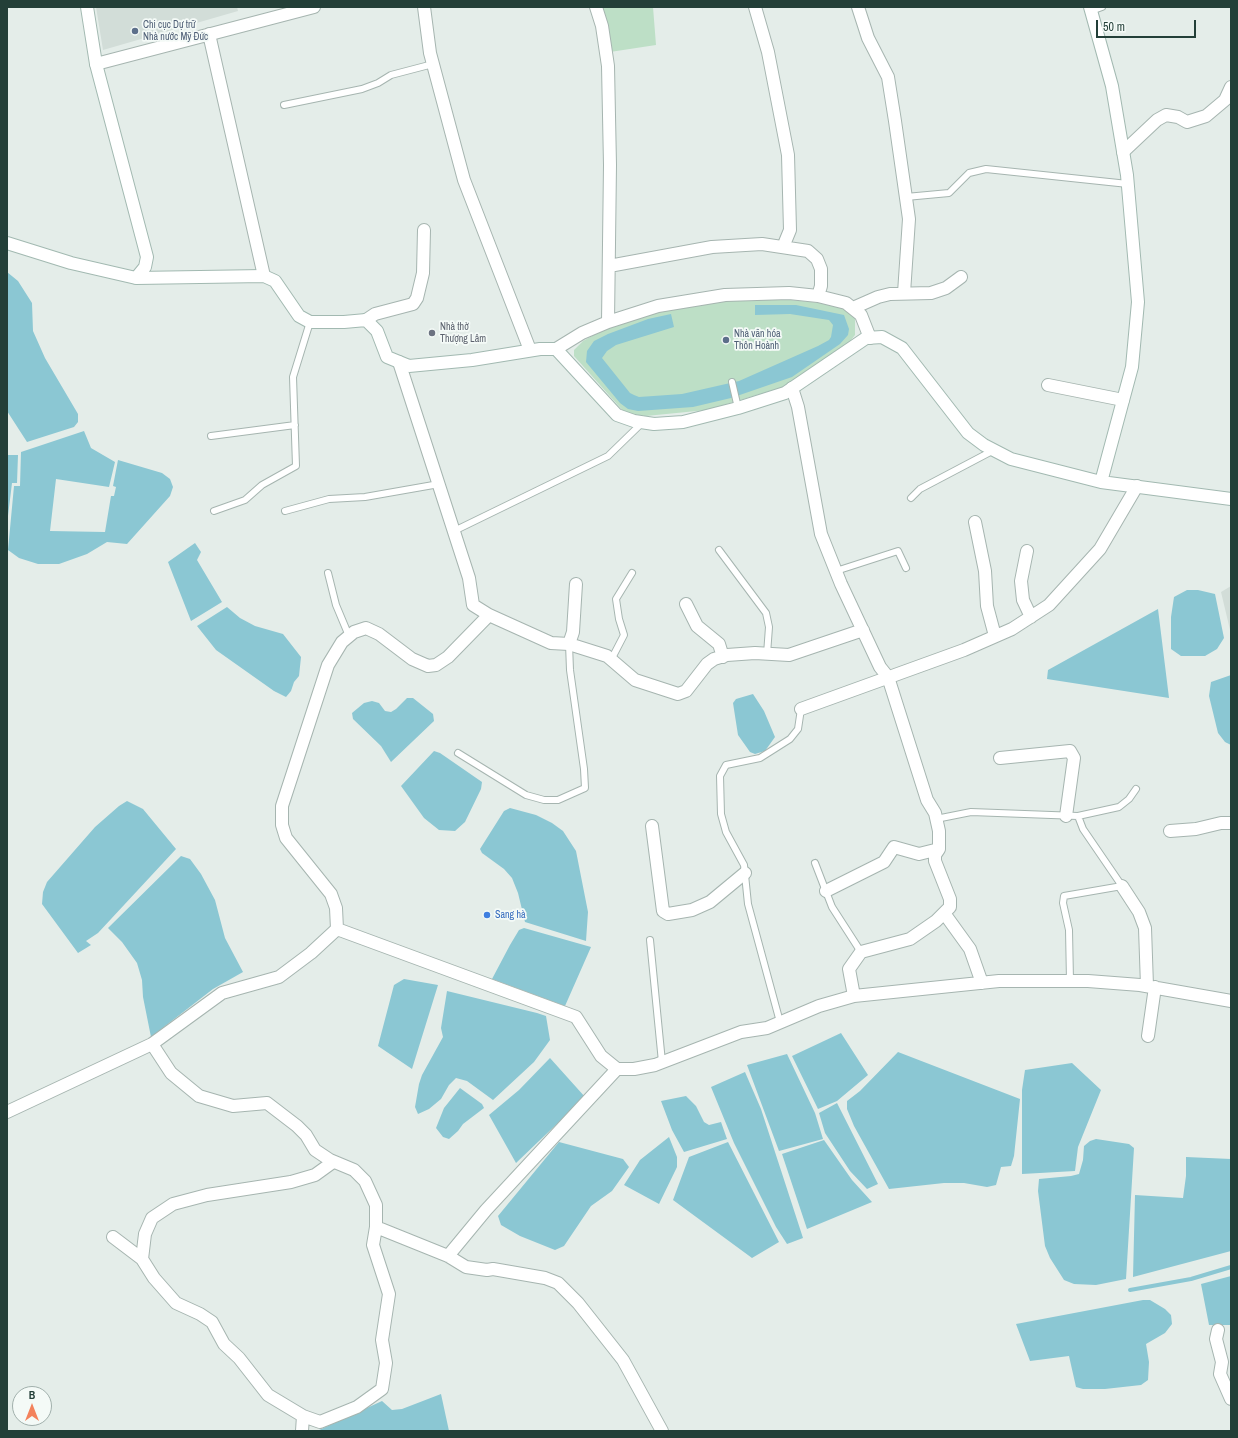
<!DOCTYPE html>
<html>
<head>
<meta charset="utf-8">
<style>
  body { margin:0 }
  #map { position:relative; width:1238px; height:1438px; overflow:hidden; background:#e4ede9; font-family:"Archivo Narrow",sans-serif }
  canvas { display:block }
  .frame { position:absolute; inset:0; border:8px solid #233f38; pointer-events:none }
  .north { position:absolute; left:12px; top:1386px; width:40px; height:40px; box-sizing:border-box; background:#f4faf7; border:1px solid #a0afab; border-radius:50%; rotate:0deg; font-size:11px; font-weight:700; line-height:16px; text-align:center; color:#233f38 }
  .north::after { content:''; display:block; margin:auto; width:14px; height:18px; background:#f3825c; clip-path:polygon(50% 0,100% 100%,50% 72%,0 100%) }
  .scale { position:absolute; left:1096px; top:20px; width:100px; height:18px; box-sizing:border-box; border:2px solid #233f38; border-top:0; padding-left:5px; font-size:12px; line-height:14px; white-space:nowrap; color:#233f38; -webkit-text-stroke:3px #f4faf7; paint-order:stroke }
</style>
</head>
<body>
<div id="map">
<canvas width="1238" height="1438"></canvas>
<div class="frame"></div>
<div class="north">B</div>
<div class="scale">50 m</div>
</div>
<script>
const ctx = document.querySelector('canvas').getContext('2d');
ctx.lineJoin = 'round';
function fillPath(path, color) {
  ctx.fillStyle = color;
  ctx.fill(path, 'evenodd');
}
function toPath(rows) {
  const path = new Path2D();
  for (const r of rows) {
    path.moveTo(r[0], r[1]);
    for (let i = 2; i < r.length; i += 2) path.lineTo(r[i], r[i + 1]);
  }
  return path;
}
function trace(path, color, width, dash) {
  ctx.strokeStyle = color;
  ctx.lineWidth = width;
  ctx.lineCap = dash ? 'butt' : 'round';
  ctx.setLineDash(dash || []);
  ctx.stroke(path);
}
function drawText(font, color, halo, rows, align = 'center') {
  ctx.font = font + ' "Archivo Narrow",sans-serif';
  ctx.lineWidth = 3.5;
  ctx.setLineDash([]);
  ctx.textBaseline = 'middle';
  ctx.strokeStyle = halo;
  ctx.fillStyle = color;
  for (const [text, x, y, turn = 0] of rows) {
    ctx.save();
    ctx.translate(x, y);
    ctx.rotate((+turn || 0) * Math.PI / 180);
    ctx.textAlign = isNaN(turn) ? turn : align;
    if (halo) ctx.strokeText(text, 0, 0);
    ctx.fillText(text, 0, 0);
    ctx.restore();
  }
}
fillPath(toPath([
  [96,7,237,7,238,11,103,50],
  [1231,586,1231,634,1221,592]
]), '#d2ddd8');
fillPath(toPath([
  [600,7,653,7,656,45,610,52],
  [728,299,791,300,831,304,844,309,855,318,855,335,847,345,783,387,707,410,646,416,625,413,574,356,574,350,583,341,612,325,672,308]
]), '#bddfc6');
fillPath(toPath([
  [7,272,18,281,32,303,33,331,45,358,78,414,78,422,74,427,27,442,7,411],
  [755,305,796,305,844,315,849,329,848,335,840,344,792,377,731,398,693,407,638,411,628,409,620,403,586,362,587,351,594,341,608,334,648,319,671,314,674,327,616,345,607,351,602,358,630,393,634,395,639,397,682,394,739,381,818,346,829,340,831,337,833,325,829,320,790,314,755,315],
  [84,431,91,448,115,462,109,487,56,479,50,531,105,532,111,496,114,496,116,487,113,486,118,460,162,473,170,479,173,487,170,496,127,544,107,542,87,554,59,564,38,564,19,558,8,550,14,486,20,486,21,452],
  [7,455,18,455,17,483,12,483,7,524],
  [195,543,201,552,197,560,222,602,191,621,168,562],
  [1187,590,1198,590,1215,594,1224,638,1217,649,1205,656,1181,656,1171,649,1171,617,1174,597],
  [227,607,240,618,255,626,283,634,301,657,299,676,294,682,291,691,286,697,274,691,216,650,197,626],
  [1158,609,1169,698,1047,679,1048,670],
  [1231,675,1231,745,1225,742,1218,733,1209,696,1211,682],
  [753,694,764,711,775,737,765,751,755,754,750,752,738,735,733,703,736,699],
  [407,698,413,698,433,714,434,721,391,762,381,746,353,719,352,713,364,703,372,701,379,703,385,711,391,712,396,709],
  [434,751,440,753,482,782,481,789,465,822,455,831,439,830,424,818,401,786],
  [127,801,143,809,176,849,98,933,86,941,91,945,78,953,42,904,43,892,47,882,95,827,119,806],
  [510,808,536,815,552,823,563,831,576,851,588,912,586,941,525,922,518,893,512,878,504,869,482,853,480,849,504,811],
  [181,856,190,859,201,874,215,900,225,938,243,972,213,989,151,1037,143,997,142,980,137,963,122,942,108,928],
  [524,928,591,947,565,1006,492,979,510,945,519,930],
  [404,979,438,985,412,1069,378,1046,394,985],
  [447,991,537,1013,546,1016,550,1040,534,1062,493,1100,467,1081,456,1078,449,1085,441,1099,429,1109,418,1114,415,1107,419,1084,422,1075,443,1037,441,1028],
  [841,1033,868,1075,837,1101,818,1109,792,1056],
  [898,1052,1020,1099,1014,1156,1011,1166,1001,1167,996,1185,987,1187,964,1183,944,1183,889,1189,854,1126,847,1109,847,1101,860,1091],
  [787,1054,815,1113,823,1139,779,1151,747,1065],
  [550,1058,585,1097,516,1163,489,1115,519,1090],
  [1072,1063,1101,1090,1078,1147,1075,1171,1022,1174,1022,1090,1025,1070],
  [745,1072,761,1109,803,1238,787,1244,776,1227,734,1143,711,1087],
  [460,1088,482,1104,484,1108,463,1124,458,1131,449,1139,443,1137,436,1128,444,1108],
  [686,1096,696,1106,704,1122,709,1125,721,1122,727,1139,684,1152,672,1130,661,1101],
  [837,1103,878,1184,867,1189,850,1171,825,1133,819,1113],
  [669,1137,677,1157,677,1167,659,1204,624,1185,640,1160],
  [1096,1139,1129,1144,1134,1148,1126,1279,1096,1285,1074,1284,1064,1280,1050,1258,1045,1246,1038,1191,1039,1179,1071,1176,1079,1174,1083,1160,1084,1146,1090,1141],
  [824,1140,852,1180,872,1202,807,1229,782,1154],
  [559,1142,623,1159,629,1167,612,1191,591,1206,564,1246,555,1250,520,1236,501,1225,498,1216],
  [728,1142,779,1242,752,1258,673,1200,689,1157],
  [1186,1157,1231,1159,1231,1251,1133,1277,1135,1195,1183,1198,1186,1176],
  [1231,1276,1231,1325,1209,1325,1201,1284],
  [1143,1300,1150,1300,1165,1309,1171,1315,1172,1324,1165,1333,1146,1344,1149,1362,1148,1380,1141,1385,1105,1389,1083,1389,1076,1387,1069,1356,1030,1361,1016,1324],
  [441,1394,449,1431,317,1431,382,1401,392,1410,402,1409]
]), '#8bc7d3');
trace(toPath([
  [1130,1290,1191,1279,1231,1267]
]), '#8bc7d3', 4);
const lane = toPath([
  [1091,11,1102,7],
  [284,105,362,89,378,83,391,75,433,64],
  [906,197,949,193,969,173,986,169,1128,184],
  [732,382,738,408],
  [211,436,295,425],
  [911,498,920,489,994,450],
  [214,511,245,500,262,485,296,466,293,377,310,322],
  [285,511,329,499,365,497,439,484],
  [454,531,608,456,643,422],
  [719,550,766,613,769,627,767,654],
  [836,571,898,551,906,568],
  [328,573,336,605,349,636],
  [611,660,624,635,619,619,616,599,632,573],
  [458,753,526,795,544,800,558,800,585,788,584,769,570,670,569,644],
  [936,819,971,812,1078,816,1119,807,1129,799,1136,789],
  [815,863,832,907,861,952],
  [650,940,662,1062],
  [1070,981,1069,930,1063,903,1064,896,1122,886,1083,829,1078,816],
  [780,1022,748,904,744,865,726,832,721,814,720,776,726,765,760,758,790,739,798,729,801,709]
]);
const street = toPath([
  [424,7,430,53,464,180,530,350],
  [596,7,602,26,608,66,610,165,608,322],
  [755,7,768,52,788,155,790,230,783,247],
  [858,7,868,38,888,77,895,121,909,219,904,293],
  [209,34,264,276],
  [96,64,314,7],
  [1123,152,1157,120,1166,115,1178,117,1187,122,1206,116,1225,100,1231,87],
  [609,266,712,247,762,244,808,251,817,259,821,269,821,286,818,296],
  [853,308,878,297,890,294,931,293,946,288,961,277],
  [366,320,375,314,413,304,417,298,423,273,424,230],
  [556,349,582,333,608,322,658,306,725,295,789,293,818,296,846,303,861,315,870,338],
  [399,362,469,578,473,605,489,615,551,643,569,644,607,656,635,680,678,694,686,691,707,664,714,659,727,655,755,653,789,655,863,630],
  [1048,385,1123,400],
  [792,388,798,407,821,534,841,584,880,667,888,677,927,800,935,813,939,831,939,849,935,855,935,861,950,899,950,907,936,921,910,939,861,952,849,969,854,996],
  [975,522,985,571,987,606,995,636],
  [1027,551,1021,581,1023,600,1031,617],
  [686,604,697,626,719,644,723,657],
  [569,644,573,632,576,584],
  [801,709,964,650,1012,629,1049,605,1100,549,1137,486],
  [1000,758,1070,751,1074,758,1066,816],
  [652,826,663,911,668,914,692,910,710,902,745,873],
  [1170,831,1196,829,1221,823,1231,823],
  [1122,886,1139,912,1145,928,1147,986],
  [826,891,884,862,894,847,919,854,939,849],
  [944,913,970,949,982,983],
  [337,929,576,1017,601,1056,617,1069,634,1069,655,1065,741,1032,767,1028,819,1006,854,996,999,981,1088,981,1140,985,1231,1001],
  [1148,1036,1155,987],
  [7,1112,152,1044,222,993,279,977,311,953,337,929,336,908,331,894,286,838,282,825,282,806,328,665,342,642,354,632,366,628,379,634,412,659,428,666,436,665,448,657,489,615],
  [376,1227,448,1256,466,1267,487,1270,493,1269,545,1278,558,1283,578,1303,623,1360,662,1431],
  [113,1237,142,1259,154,1278,176,1303,200,1314,212,1322,224,1344,239,1358,268,1395,303,1416,320,1422,357,1407,382,1389,386,1363,382,1340,389,1294,373,1245,376,1227,376,1205,365,1181,354,1170,330,1160,315,1150,306,1135,297,1126,267,1103,233,1106,199,1096,171,1073,152,1044],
  [448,1256,486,1210,617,1069],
  [142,1259,145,1234,152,1218,173,1204,207,1195,291,1182,315,1175,333,1162],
  [1218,1330,1216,1339,1222,1362,1220,1374,1231,1399],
  [302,1431,303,1416]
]);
const secondary = toPath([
  [87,7,96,64,147,257,145,267,136,278],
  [1090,7,1112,86,1127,175,1138,302,1132,367,1101,482],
  [7,243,71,263,136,278,264,276,275,281,299,316,310,322,344,322,366,320,377,331,387,357,409,366,472,360,540,349,556,349,617,415,634,421,654,424,683,422,738,408,785,393,866,338,882,337,902,348,968,433,984,445,1011,459,1101,482,1231,499]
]);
trace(lane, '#a6b5b0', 8);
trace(street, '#a6b5b0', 14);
trace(secondary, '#a2b9b1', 14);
trace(lane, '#fff', 6);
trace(street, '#fff', 12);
trace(secondary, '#fff', 12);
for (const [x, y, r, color] of [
  [135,31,4,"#5c6f8a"],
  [432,333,4,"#6b7280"],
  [726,340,4,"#5c6f8a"],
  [487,915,4,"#3f7fe0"]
]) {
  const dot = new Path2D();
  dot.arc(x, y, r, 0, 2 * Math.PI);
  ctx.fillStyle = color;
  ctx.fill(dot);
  trace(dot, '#f4faf7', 1.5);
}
drawText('10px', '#4e5e75', '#f4faf7', [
  ["Chi cục Dự trữ",143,25],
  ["Nhà nước Mỹ Đức",143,37],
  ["Nhà văn hóa",734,334],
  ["Thôn Hoành",734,346]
], 'left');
drawText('10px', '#5b616d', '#f4faf7', [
  ["Nhà thờ",440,327],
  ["Thượng Lâm",440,339]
], 'left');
drawText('10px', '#366cbe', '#f4faf7', [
  ["Sang hà",495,915]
], 'left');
</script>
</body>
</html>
